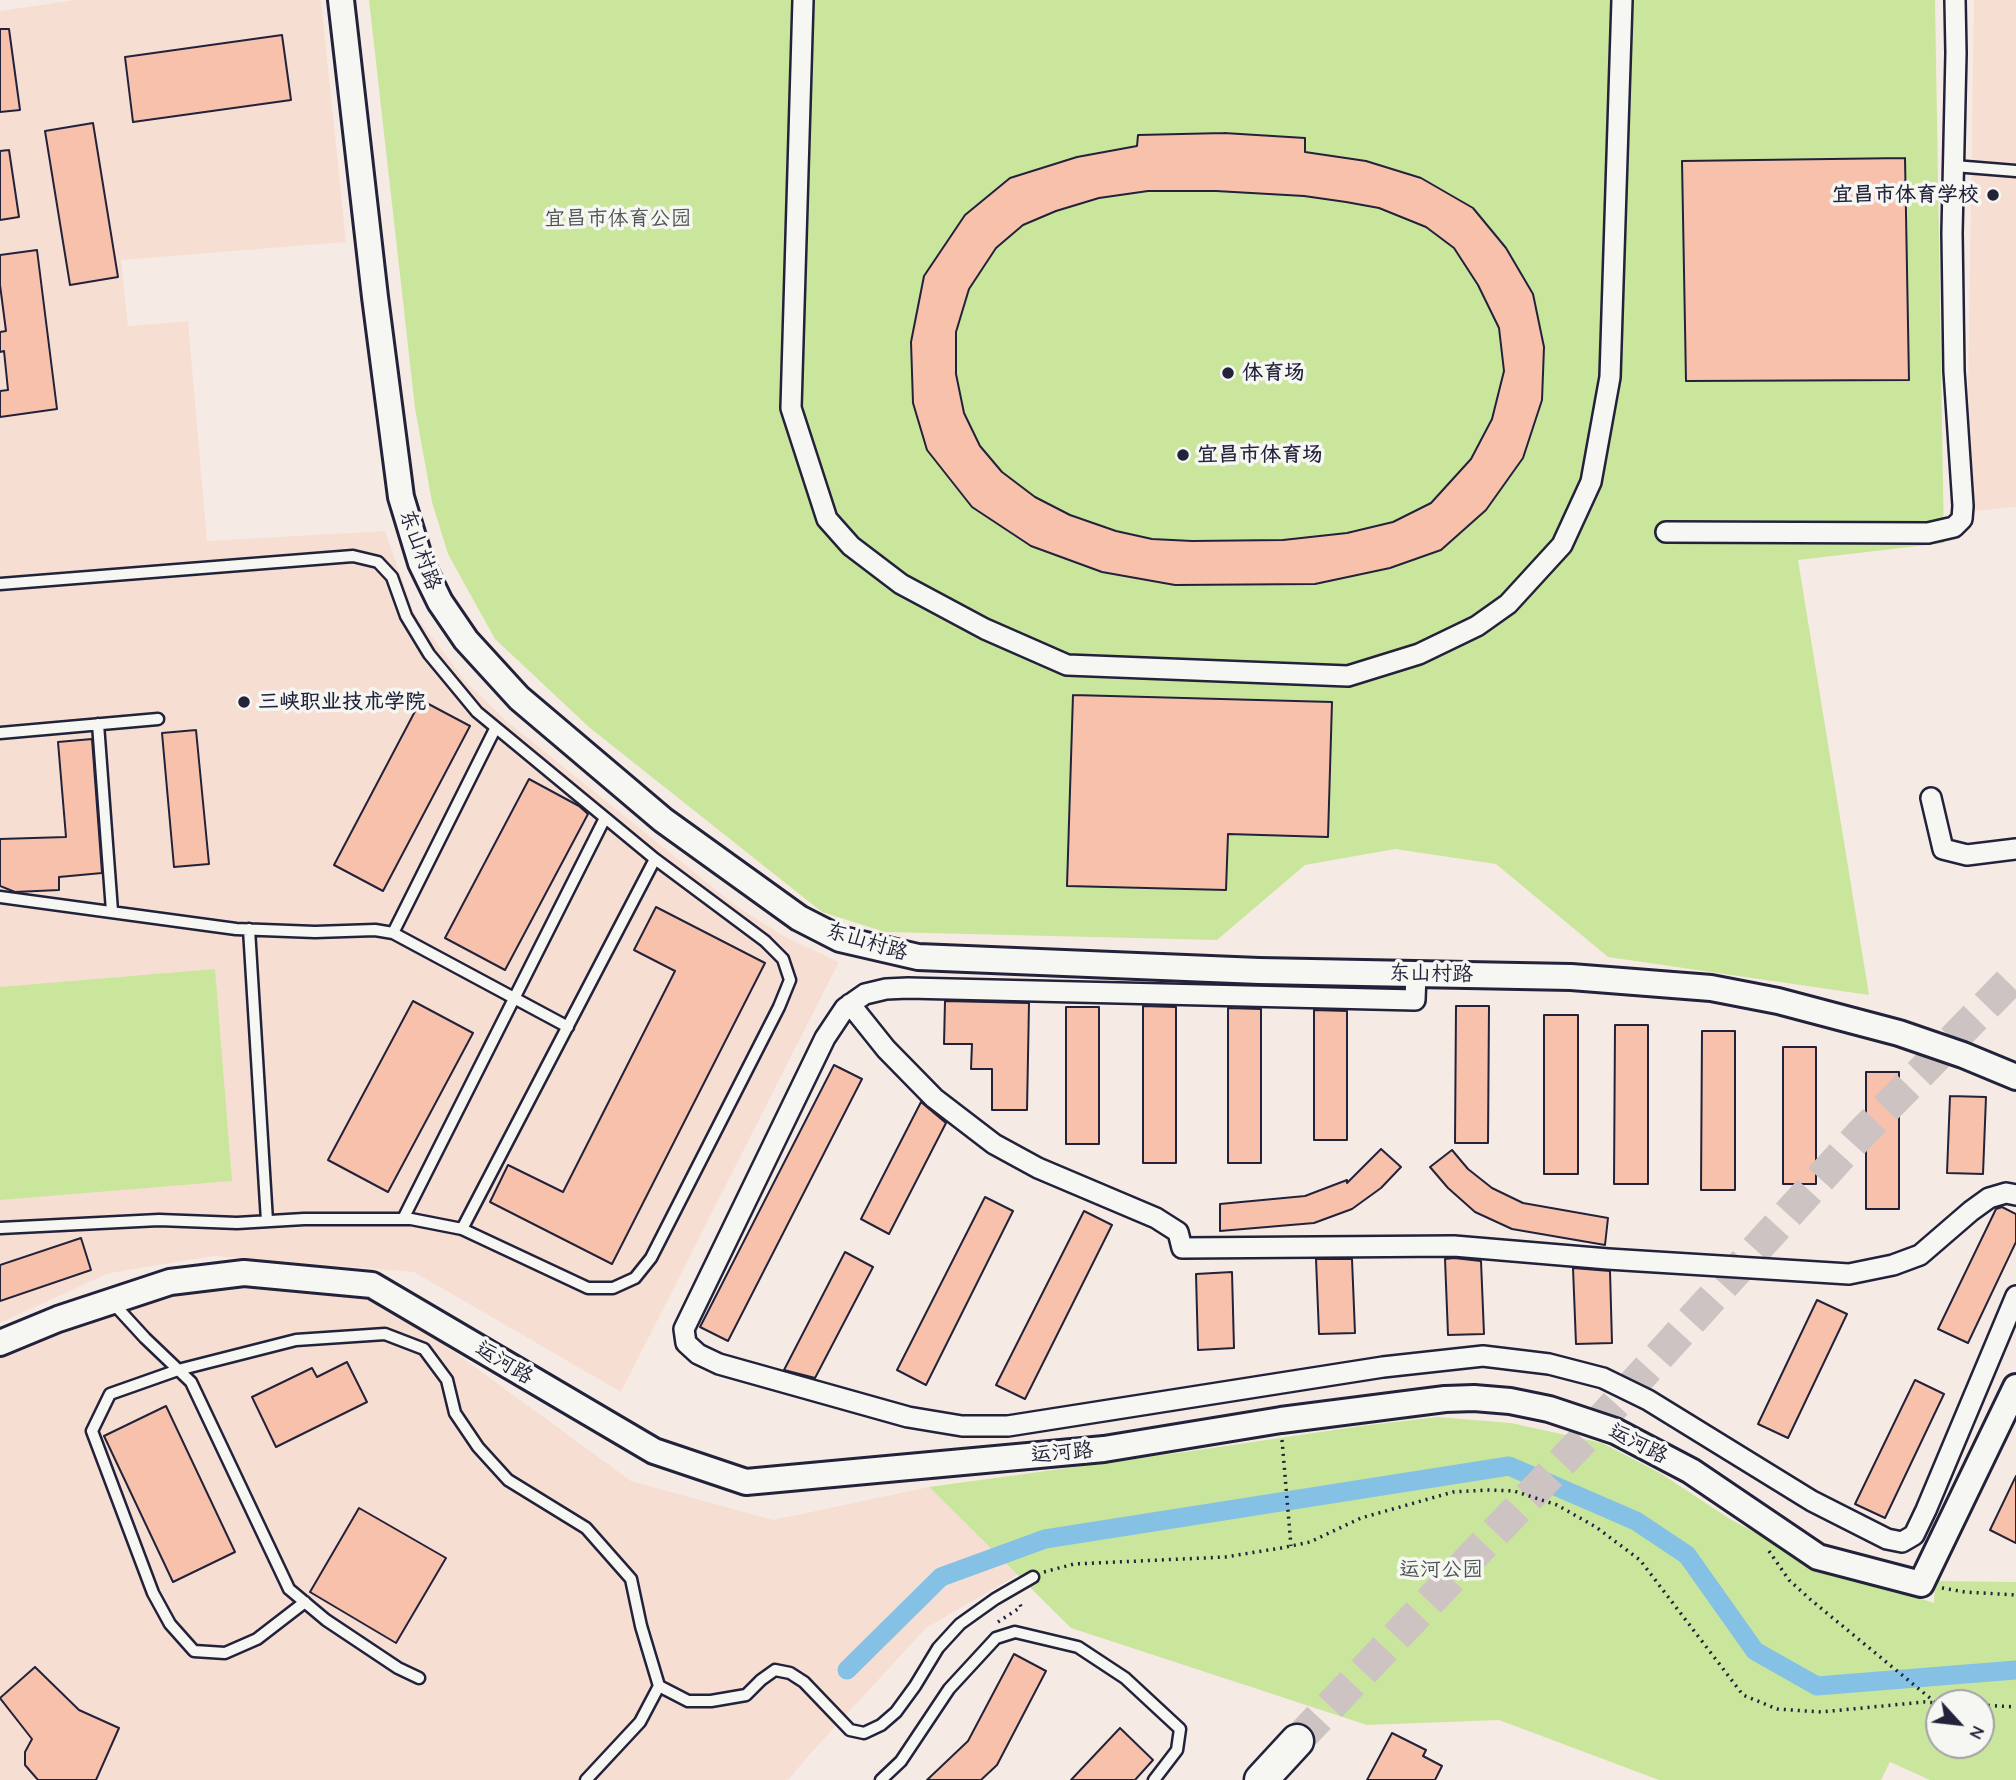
<!DOCTYPE html>
<html>
<head>
<meta charset="utf-8">
<style>
  body { margin:0 }
  #map { position:relative; width:2016px; height:1780px; overflow:hidden; background:#f6ebe4; font-family:"Comic Neue",sans-serif }
  canvas { display:block }
  .north { position:absolute; left:1925px; top:1689px; width:70px; height:70px; box-sizing:border-box; background:#f6f6f2; border:2px solid #a1a1a9; border-radius:50%; rotate:117deg; font-size:19px; font-weight:700; line-height:28px; text-align:center; color:#22223b }
  .north::after { content:''; display:block; margin:auto; width:24px; height:32px; background:#22223b; clip-path:polygon(50% 0,100% 100%,50% 72%,0 100%) }
</style>
</head>
<body>
<div id="map">
<canvas width="2016" height="1780"></canvas>
<div class="north">N</div>
</div>
<script>
const ctx = document.querySelector('canvas').getContext('2d');
ctx.lineJoin = 'round';
function fillPath(path, color) {
  ctx.fillStyle = color;
  ctx.fill(path, 'evenodd');
}
function toPath(rows) {
  const path = new Path2D();
  for (const r of rows) {
    path.moveTo(r[0], r[1]);
    for (let i = 2; i < r.length; i += 2) path.lineTo(r[i], r[i + 1]);
  }
  return path;
}
function trace(path, color, width, dash) {
  ctx.strokeStyle = color;
  ctx.lineWidth = width;
  ctx.lineCap = dash ? 'butt' : 'round';
  ctx.setLineDash(dash || []);
  ctx.stroke(path);
}
function drawText(font, color, halo, rows, align = 'center') {
  ctx.font = font + ' "Comic Neue","LXGW WenKai TC",sans-serif';
  ctx.lineWidth = 7;
  ctx.setLineDash([]);
  ctx.textBaseline = 'middle';
  ctx.strokeStyle = halo;
  ctx.fillStyle = color;
  for (const [text, x, y, turn = 0] of rows) {
    ctx.save();
    ctx.translate(x, y);
    ctx.rotate((+turn || 0) * Math.PI / 180);
    ctx.textAlign = isNaN(turn) ? turn : align;
    if (halo) ctx.strokeText(text, 0, 0);
    ctx.fillText(text, 0, 0);
    ctx.restore();
  }
}
fillPath(toPath([
  [75,0,321,0,346,242,121,260,128,326,188,321,207,541,385,531,414,613,465,681,509,723,736,906,787,938,839,962,621,1392,414,1272,214,1256,109,1273,0,1323,0,11],
  [1974,0,2016,0,2016,507,1975,511,1968,390],
  [243,1278,371,1291,631,1481,773,1520,929,1487,1017,1575,926,1628,810,1754,788,1780,0,1780,0,1349,127,1302]
]), '#f7ded3');
fillPath(toPath([
  [369,0,1935,0,1944,543,1798,560,1869,995,1608,957,1496,864,1395,849,1305,865,1217,940,885,932,822,912,590,728,495,639,448,554,432,502,415,408],
  [215,969,232,1181,0,1200,0,987],
  [1438,1417,1511,1423,1602,1443,1660,1473,1730,1519,1821,1568,1934,1603,1935,1581,2016,1582,2016,1780,1930,1780,1890,1762,1881,1780,1659,1780,1499,1720,1367,1725,1071,1628,929,1487,1192,1451,1361,1426],
  [1939,1703,1981,1703,1981,1745,1939,1745]
]), '#cae69d');
trace(toPath([
  [847,1670,941,1577,1045,1539,1509,1466,1636,1521,1687,1555,1755,1651,1817,1686,2016,1670]
]), '#84c1e4', 19);
const building = toPath([
  [0,29,9,29,20,110,0,112,0,29],
  [282,35,291,100,133,122,125,57,282,35],
  [93,123,118,277,70,285,45,131,93,123],
  [1224,133,1305,138,1305,152,1366,161,1421,178,1473,208,1506,248,1533,294,1544,347,1542,400,1523,458,1486,510,1441,550,1390,568,1315,584,1175,585,1102,572,1031,546,972,507,927,450,913,403,911,342,924,276,965,215,1010,178,1077,157,1137,146,1138,135,1224,133],
  [1148,191,1216,191,1304,196,1346,202,1379,208,1426,227,1454,248,1478,285,1499,328,1504,371,1492,419,1471,459,1431,503,1393,522,1347,533,1283,540,1192,541,1152,539,1116,531,1070,515,1035,497,1002,472,980,446,964,413,956,374,956,332,969,289,996,248,1023,225,1056,211,1099,198,1148,191],
  [9,150,19,217,0,220,0,151,9,150],
  [1905,158,1909,380,1686,381,1682,161,1905,158],
  [37,250,57,409,0,417,0,391,8,390,4,351,0,352,0,332,6,331,0,285,0,255,37,250],
  [1073,695,1332,702,1328,837,1228,834,1226,890,1067,886,1073,695],
  [421,700,470,726,383,891,334,865,421,700],
  [196,730,209,864,174,867,162,733,196,730],
  [92,739,102,873,59,877,59,890,15,892,0,886,0,839,66,837,58,742,92,739],
  [529,779,579,806,588,814,505,970,445,938,529,779],
  [656,907,765,963,612,1264,490,1202,508,1165,563,1192,675,971,634,950,656,907],
  [413,1001,473,1033,388,1192,328,1160,413,1001],
  [945,1001,1029,1003,1027,1110,992,1110,992,1069,971,1069,972,1044,944,1044,945,1001],
  [1143,1006,1176,1007,1176,1163,1143,1163,1143,1006],
  [1456,1006,1489,1006,1488,1143,1455,1143,1456,1006],
  [1066,1007,1099,1007,1099,1144,1066,1144,1066,1007],
  [1228,1008,1261,1009,1261,1163,1228,1163,1228,1008],
  [1314,1010,1347,1011,1347,1140,1314,1140,1314,1010],
  [1544,1015,1578,1015,1578,1174,1544,1174,1544,1015],
  [1615,1025,1648,1025,1648,1184,1614,1184,1615,1025],
  [1702,1031,1735,1031,1735,1190,1701,1190,1702,1031],
  [1783,1047,1816,1047,1816,1184,1783,1184,1783,1047],
  [834,1065,862,1079,728,1341,700,1327,834,1065],
  [1866,1072,1899,1072,1899,1209,1866,1209,1866,1072],
  [1950,1096,1986,1097,1983,1174,1947,1173,1950,1096],
  [921,1102,946,1123,889,1234,861,1219,921,1102],
  [1381,1149,1401,1167,1381,1188,1352,1209,1314,1223,1220,1231,1220,1204,1305,1196,1347,1180,1347,1183,1381,1149],
  [1452,1150,1468,1169,1492,1188,1523,1203,1608,1218,1605,1245,1512,1229,1475,1212,1448,1188,1430,1167,1452,1150],
  [985,1197,1013,1211,926,1385,897,1370,985,1197],
  [2002,1207,2016,1214,2016,1242,1968,1343,1938,1329,1996,1209,2002,1207],
  [1084,1211,1112,1225,1025,1399,996,1385,1084,1211],
  [81,1238,91,1270,0,1301,0,1265,81,1238],
  [845,1252,873,1267,815,1378,784,1370,845,1252],
  [1454,1258,1481,1261,1484,1334,1448,1335,1445,1259,1454,1258],
  [1316,1259,1352,1259,1355,1333,1319,1334,1316,1259],
  [1573,1268,1610,1271,1612,1343,1576,1344,1573,1268],
  [1232,1272,1234,1348,1198,1350,1196,1274,1232,1272],
  [1817,1300,1847,1314,1788,1438,1758,1424,1817,1300],
  [347,1362,367,1402,276,1447,252,1397,312,1368,317,1377,347,1362],
  [1915,1380,1944,1394,1885,1518,1855,1504,1915,1380],
  [166,1406,235,1552,173,1582,104,1436,166,1406],
  [2016,1476,2016,1543,1990,1530,2016,1476],
  [359,1508,446,1558,396,1643,310,1592,359,1508],
  [1014,1654,1046,1671,997,1765,981,1780,927,1780,968,1741,1014,1654],
  [35,1667,79,1710,119,1728,96,1780,38,1780,25,1765,25,1752,32,1739,0,1698,35,1667],
  [1120,1728,1153,1760,1135,1780,1071,1780,1120,1728],
  [1392,1733,1426,1750,1423,1756,1442,1766,1435,1780,1367,1780,1392,1733]
]);
fillPath(building, '#f8c1ab');
trace(building, '#22223b', 2);
trace(toPath([
  [1297,1741,1581,1442,1858,1137,2016,975]
]), '#ccc3c2', 32, [32, 16]);
const service = toPath([
  [1954,166,2016,171],
  [0,584,353,556,378,562,392,577,406,616,429,654,477,712,655,859,765,941,783,959,790,980,779,1007,651,1258,635,1278,613,1288,588,1288,462,1229,411,1219,304,1219,237,1223,159,1220,0,1228],
  [98,724,112,911],
  [0,733,158,719],
  [0,897,236,929,315,932,375,930,393,933,568,1027],
  [249,929,267,1221],
  [393,933,495,729],
  [403,1219,605,818],
  [462,1229,655,859],
  [112,1302,145,1338,191,1382,289,1589,326,1620,398,1668,419,1678],
  [305,1602,257,1639,225,1653,194,1651,170,1624,153,1593,92,1431,110,1394,178,1370,296,1340,385,1334,424,1349,447,1380,455,1413,478,1447,508,1480,586,1528,631,1579,641,1626,659,1686,688,1701,711,1701,746,1695,761,1680,775,1670,790,1673,804,1682,850,1730,864,1733,881,1725,896,1712,915,1686,938,1648,960,1624,995,1599,1033,1577],
  [586,1780,640,1722,659,1686],
  [881,1780,901,1761,949,1689,996,1638,1015,1632,1078,1647,1125,1678,1180,1729,1177,1750,1154,1780]
]);
const minor = toPath([
  [803,0,791,408,827,519,851,546,901,584,985,629,1067,665,1348,676,1419,654,1477,626,1508,604,1562,545,1591,482,1610,377,1622,0],
  [1666,532,1928,533,1954,527,1962,519,1963,506,1954,371,1952,233,1956,53,1955,0],
  [1931,798,1943,849,1967,855,2016,849],
  [1416,974,1415,1000,908,988,886,989,865,994,845,1008,825,1038,684,1329,686,1343,698,1354,719,1364,908,1417,962,1426,1008,1426,1383,1367,1483,1356,1549,1364,1603,1378,1648,1400,1812,1501,1887,1539,1902,1542,1914,1535,1926,1510,2016,1296],
  [850,1004,886,1049,934,1098,994,1144,1038,1168,1156,1218,1178,1232,1182,1248,1454,1246,1608,1259,1849,1274,1893,1265,1920,1255,1971,1211,1989,1198,2006,1193,2016,1195]
]);
const tertiary = toPath([
  [341,0,375,297,401,497,421,563,440,602,466,640,519,698,663,820,799,918,840,939,918,957,1259,971,1571,977,1711,988,1778,1001,1899,1033,1963,1055,2016,1077],
  [0,1343,58,1319,170,1282,244,1273,372,1285,654,1451,746,1482,1104,1449,1281,1420,1445,1399,1474,1398,1510,1401,1549,1409,1615,1431,1691,1471,1818,1557,1921,1584,2016,1387]
]);
const primary = toPath([
  [1261,1780,1297,1741]
]);
trace(service, '#22223b', 15);
trace(minor, '#22223b', 24);
trace(tertiary, '#22223b', 30);
trace(primary, '#22223b', 37);
trace(toPath([
  [1282,1440,1291,1546],
  [1769,1551,1789,1580,1811,1600,1936,1703],
  [1044,1572,1074,1564,1225,1557,1281,1548,1310,1542,1361,1518,1453,1492,1487,1490,1514,1491,1557,1505,1596,1527,1640,1560,1743,1695,1777,1709,1821,1712,1924,1702,1939,1703],
  [1942,1588,1965,1592,2016,1595],
  [998,1622,1021,1607,1019,1601],
  [1981,1705,2016,1707]
]), '#22223b', 3.5, [2, 5]);
trace(service, '#f6f6f2', 10);
trace(minor, '#f6f6f2', 19);
trace(tertiary, '#f6f6f2', 24);
trace(primary, '#f6f6f2', 32);
for (const [x, y, r, color] of [
  [1993,195,7,"#22223b"],
  [1228,373,7,"#22223b"],
  [1183,455,7,"#22223b"],
  [244,702,7,"#22223b"]
]) {
  const dot = new Path2D();
  dot.arc(x, y, r, 0, 2 * Math.PI);
  ctx.fillStyle = color;
  ctx.fill(dot);
  trace(dot, '#f6f6f2', 2.5);
}
drawText('bold 21px', '#22223b', '#f6f6f2', [
  ["宜昌市体育学校",1979,195,"right"],
  ["体育场",1242,373],
  ["宜昌市体育场",1197,455],
  ["三峡职业技术学院",258,702]
], 'left');
drawText('21px', '#4c5354', '#f6f6f2', [
  ["宜昌市体育公园",618,219],
  ["运河公园",1441,1570]
]);
drawText('21px', '#22223b', '#f6f6f2', [
  ["东山村路",420,550,70],
  ["东山村路",867,942,17],
  ["东山村路",1431,974,1],
  ["运河路",504,1363,31],
  ["运河路",1638,1444,27],
  ["运河路",1062,1453,-5]
]);
</script>
</body>
</html>
